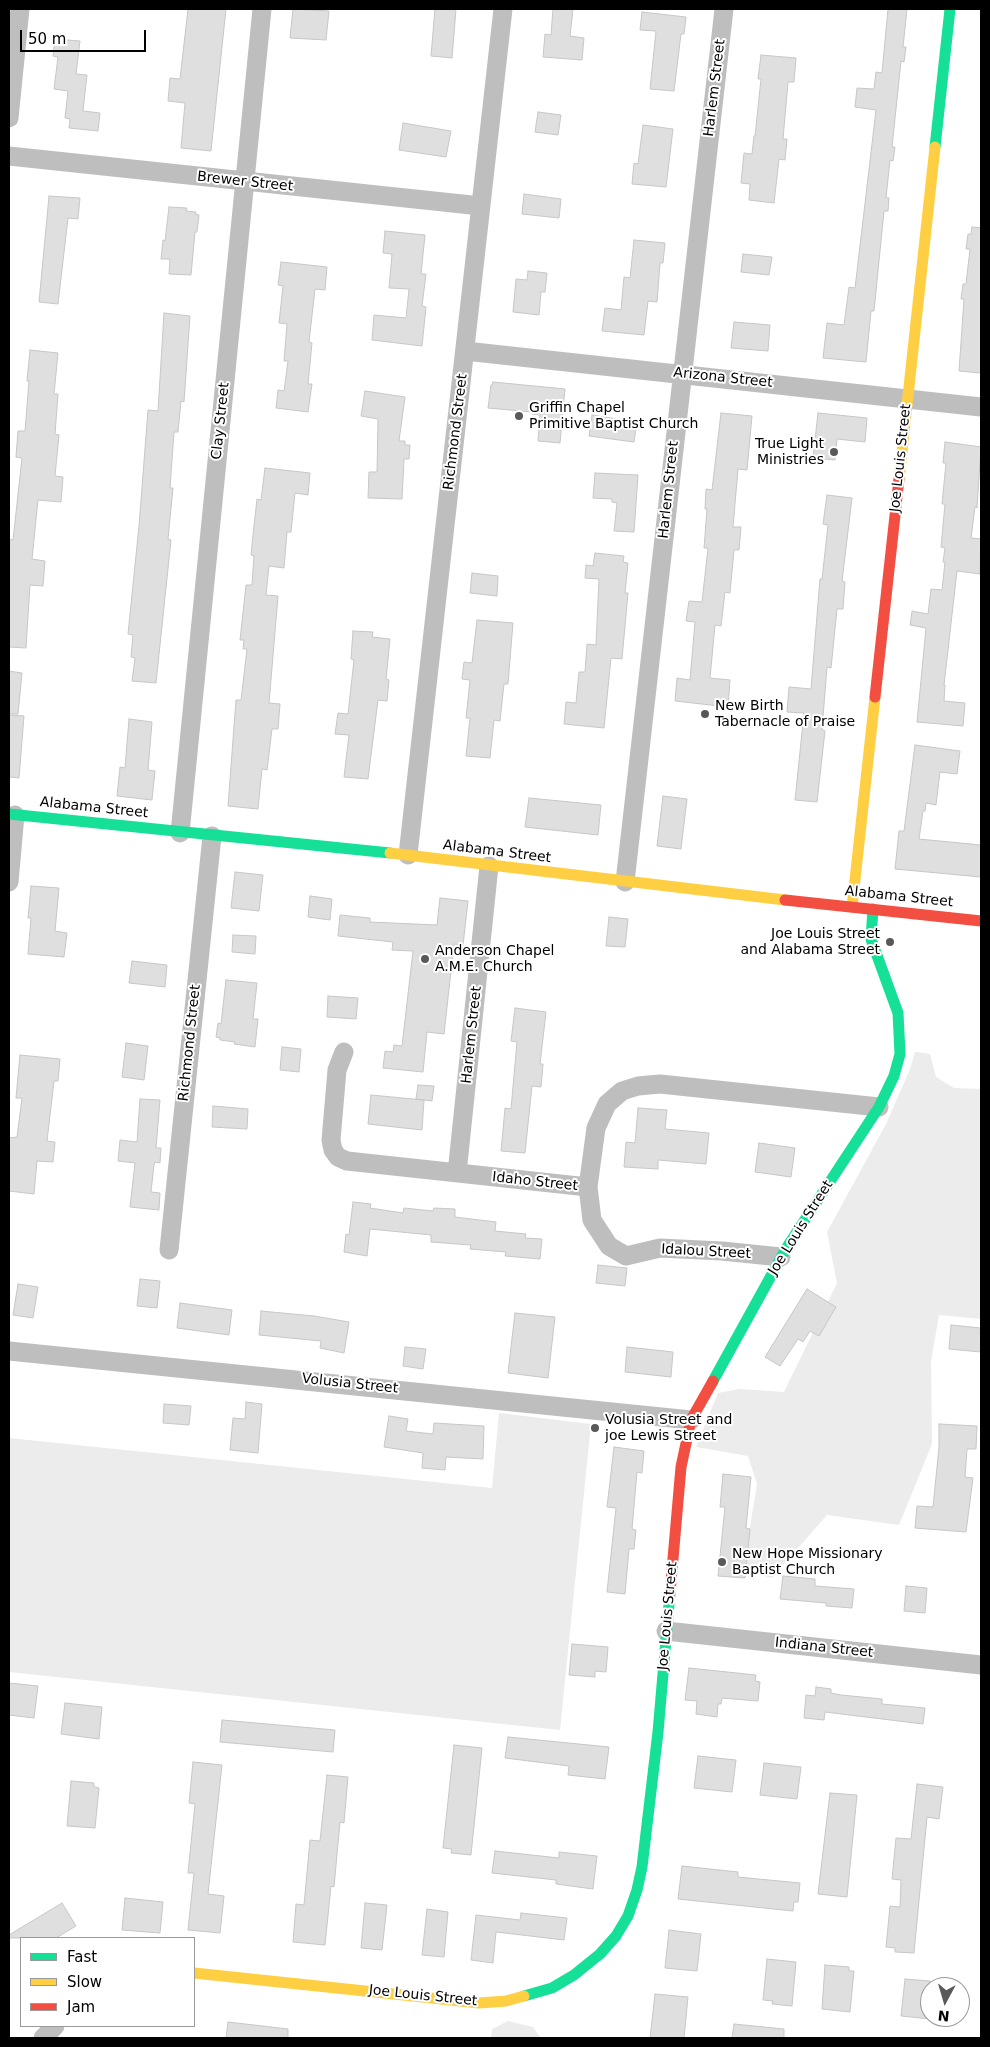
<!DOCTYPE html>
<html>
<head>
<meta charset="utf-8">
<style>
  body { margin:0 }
  #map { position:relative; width:990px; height:2047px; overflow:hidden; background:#fff; font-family:"DejaVu Sans",sans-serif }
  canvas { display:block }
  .frame { position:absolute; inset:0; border:10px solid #000; pointer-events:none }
  .legend { position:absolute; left:20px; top:1937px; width:175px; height:90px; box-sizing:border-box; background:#fff; border:1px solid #999; margin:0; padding:6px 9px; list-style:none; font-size:15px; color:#000 }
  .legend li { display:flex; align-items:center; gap:10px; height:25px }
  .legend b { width:25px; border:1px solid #999 }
  .north { position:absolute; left:920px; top:1977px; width:50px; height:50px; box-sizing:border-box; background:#fff; border:1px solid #999; border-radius:50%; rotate:186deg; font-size:14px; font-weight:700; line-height:20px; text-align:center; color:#000 }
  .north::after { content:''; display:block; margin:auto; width:18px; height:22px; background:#595959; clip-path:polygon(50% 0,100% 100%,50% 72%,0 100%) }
  .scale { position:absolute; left:20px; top:30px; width:126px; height:22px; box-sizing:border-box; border:2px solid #000; border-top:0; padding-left:6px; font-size:15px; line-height:18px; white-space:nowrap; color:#000; -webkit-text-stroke:4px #fff; paint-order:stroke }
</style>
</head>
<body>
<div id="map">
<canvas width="990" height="2047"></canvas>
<div class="frame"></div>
<ul class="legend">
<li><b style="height:6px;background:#16e098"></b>Fast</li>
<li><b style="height:6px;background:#ffcf43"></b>Slow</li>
<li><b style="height:6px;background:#f24e42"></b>Jam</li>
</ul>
<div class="north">N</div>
<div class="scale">50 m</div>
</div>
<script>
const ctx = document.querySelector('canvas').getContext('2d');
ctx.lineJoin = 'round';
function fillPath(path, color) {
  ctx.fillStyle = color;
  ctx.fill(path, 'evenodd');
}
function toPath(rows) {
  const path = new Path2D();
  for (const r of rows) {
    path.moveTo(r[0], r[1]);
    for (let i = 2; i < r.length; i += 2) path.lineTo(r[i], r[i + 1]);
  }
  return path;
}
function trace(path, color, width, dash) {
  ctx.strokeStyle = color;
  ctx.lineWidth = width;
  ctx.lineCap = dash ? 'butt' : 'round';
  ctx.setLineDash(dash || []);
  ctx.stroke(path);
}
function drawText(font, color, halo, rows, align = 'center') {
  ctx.font = font + ' "DejaVu Sans",sans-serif';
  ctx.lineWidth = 4;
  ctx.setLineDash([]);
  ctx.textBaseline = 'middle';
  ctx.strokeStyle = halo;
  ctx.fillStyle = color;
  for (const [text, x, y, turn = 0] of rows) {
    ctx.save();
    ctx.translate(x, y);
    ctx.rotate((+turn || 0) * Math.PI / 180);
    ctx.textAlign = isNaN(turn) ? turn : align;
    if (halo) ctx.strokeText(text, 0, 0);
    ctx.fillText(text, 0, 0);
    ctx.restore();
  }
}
fillPath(toPath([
  [915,1052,930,1054,936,1077,954,1088,981,1089,981,1319,939,1315,931,1361,932,1444,899,1525,827,1515,772,1578,743,1570,757,1484,748,1456,696,1447,718,1393,739,1389,784,1392,837,1283,827,1232,886,1124,910,1069],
  [499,1413,591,1424,560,1730,9,1672,9,1438,492,1488],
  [508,2021,533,2027,541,2038,491,2038,492,2029]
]), '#ececec');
const building = toPath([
  [188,9,226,9,211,151,181,148,185,103,168,101,170,78,180,79,188,9],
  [293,9,329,11,326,40,290,38,293,9],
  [435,9,456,9,452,58,431,56,435,9],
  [553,9,573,9,570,36,584,38,582,60,543,57,545,34,551,35,553,9],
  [888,9,907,9,903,47,906,47,904,62,901,61,892,147,895,147,893,161,890,160,886,198,889,198,888,211,884,211,874,311,871,311,866,362,823,358,827,323,844,325,849,287,855,288,876,110,855,107,857,88,874,89,876,72,882,73,888,9],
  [642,12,686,17,684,34,681,34,674,91,650,89,656,31,640,30,642,12],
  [55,39,80,41,76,74,87,75,83,111,100,113,98,131,69,128,70,119,65,118,68,91,54,89,58,57,53,56,55,39],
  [761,55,796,58,794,82,788,82,783,139,787,139,785,160,779,159,774,203,749,200,750,184,741,183,744,153,752,154,754,136,755,136,761,79,758,79,761,55],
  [538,112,561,115,558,135,535,132,538,112],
  [403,123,451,131,446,157,399,150,403,123],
  [643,125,673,129,666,187,632,184,634,163,638,164,643,125],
  [524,194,561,199,559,218,522,214,524,194],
  [49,196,80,198,78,219,68,218,58,304,39,302,49,196],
  [169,207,187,208,186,211,196,212,195,214,199,215,197,232,195,232,191,275,169,274,170,259,161,259,163,240,165,241,169,207],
  [972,227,981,228,981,373,959,371,964,299,961,299,963,284,966,284,970,249,966,249,968,234,971,234,972,227],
  [385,231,425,235,421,274,426,274,422,306,426,307,422,346,372,340,374,315,406,318,409,289,389,288,392,254,383,253,385,231],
  [634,240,665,243,663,263,660,263,657,302,648,301,644,335,602,331,605,308,621,310,624,277,630,278,634,240],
  [743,254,772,257,769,275,741,272,743,254],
  [281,262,327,267,325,290,315,289,309,342,312,343,308,384,312,384,308,412,276,408,278,390,284,391,288,361,284,361,287,324,279,323,283,286,278,285,281,262],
  [528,271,547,273,545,292,541,292,539,315,513,312,516,279,527,280,528,271],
  [164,313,190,316,184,402,181,401,178,432,174,432,170,488,173,488,168,539,171,540,156,683,132,681,135,658,131,657,133,635,128,634,139,526,148,410,158,411,164,313],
  [734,322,770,325,768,351,731,348,734,322],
  [30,350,58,353,54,394,58,394,55,434,59,435,55,476,63,477,61,502,38,500,32,559,45,561,43,586,30,585,26,648,9,647,9,539,13,540,22,458,16,457,18,431,25,431,29,381,27,381,30,350],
  [493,382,565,389,560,443,538,441,540,415,532,414,532,412,488,408,491,385,492,385,493,382],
  [365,391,405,397,399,441,405,441,405,445,410,445,409,459,404,459,402,499,368,498,369,472,377,472,378,419,361,416,365,391],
  [721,413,752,416,747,470,738,469,733,527,741,527,739,550,734,550,730,593,725,592,721,626,715,625,710,678,730,680,728,707,675,701,677,678,690,680,695,622,686,621,689,601,702,602,708,548,704,548,707,509,705,509,706,489,712,490,721,413],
  [818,413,867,418,865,442,837,439,835,460,813,458,818,413],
  [592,415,637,422,634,442,589,436,592,415],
  [945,442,981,447,977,508,975,507,971,538,981,539,980,574,957,571,944,685,945,685,944,701,965,703,963,726,917,722,926,628,910,625,912,611,928,614,931,589,942,590,945,562,943,562,945,548,941,547,945,504,942,504,946,463,943,463,945,442],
  [265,468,310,473,308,495,295,493,291,532,287,532,284,568,269,566,266,595,278,596,269,703,280,704,278,729,272,729,267,770,262,769,258,809,228,806,236,700,241,700,247,649,243,649,244,640,240,640,246,585,252,585,254,556,251,555,253,535,257,499,261,500,265,468],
  [595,473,638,475,634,532,614,531,617,503,612,502,612,499,593,498,595,473],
  [827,495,852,498,842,581,845,582,843,609,837,609,831,668,827,667,822,730,825,731,817,802,795,800,804,713,787,712,789,687,811,689,820,579,822,579,828,525,823,524,827,495],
  [595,553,624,556,623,562,628,563,625,593,628,593,622,659,611,658,604,728,564,724,566,702,576,703,579,672,585,672,587,644,596,645,599,579,585,578,586,565,593,566,595,553],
  [472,573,498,576,497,596,470,593,472,573],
  [477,620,513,623,508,684,504,684,500,721,494,720,490,758,466,756,470,718,466,718,470,680,462,679,464,662,472,663,477,620],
  [353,631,373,632,372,637,390,639,386,679,389,680,387,701,378,700,368,779,344,777,349,735,335,734,338,713,348,714,354,660,351,659,353,631],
  [9,671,22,673,18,714,9,714,9,671],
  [9,715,24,716,19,778,9,777,9,715],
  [129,719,152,722,148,770,155,771,152,800,117,796,120,767,125,768,129,719],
  [915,745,960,751,957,774,940,772,936,805,926,803,925,811,923,811,919,839,981,845,981,877,895,869,899,831,904,831,915,745],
  [663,796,687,799,681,849,657,846,663,796],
  [529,798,601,805,598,835,525,827,529,798],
  [235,872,263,875,259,911,231,908,235,872],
  [31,886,59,888,55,931,67,933,64,957,28,954,31,918,28,918,31,886],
  [310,896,332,899,330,920,308,917,310,896],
  [440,898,468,901,463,945,454,944,444,1034,427,1032,423,1072,383,1068,385,1051,393,1052,394,1045,402,1046,413,951,392,950,393,942,338,936,340,915,370,918,370,922,437,925,440,898],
  [609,917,628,919,625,947,606,946,609,917],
  [233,935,256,936,255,954,232,952,233,935],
  [132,961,167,965,165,987,129,983,132,961],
  [226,980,257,983,253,1019,258,1019,255,1047,234,1044,235,1042,220,1040,220,1038,216,1037,218,1023,221,1024,226,980],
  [328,996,358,998,356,1019,327,1017,328,996],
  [515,1008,546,1012,540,1064,543,1064,541,1087,532,1086,525,1153,501,1151,505,1108,511,1109,517,1042,511,1041,515,1008],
  [126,1043,148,1046,144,1080,122,1077,126,1043],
  [282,1047,301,1049,299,1072,280,1070,282,1047],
  [20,1055,60,1059,58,1081,54,1081,47,1141,55,1142,53,1162,37,1161,34,1194,9,1191,9,1138,17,1137,22,1098,16,1098,20,1055],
  [418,1085,434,1086,432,1101,416,1099,418,1085],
  [371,1095,424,1100,422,1130,368,1124,371,1095],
  [140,1099,160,1100,156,1148,161,1148,160,1163,155,1162,154,1165,151,1192,160,1193,159,1210,130,1207,135,1163,118,1161,120,1140,137,1142,140,1099],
  [213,1106,248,1109,247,1129,212,1127,213,1106],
  [638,1108,667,1110,665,1129,709,1133,706,1164,658,1160,658,1169,624,1167,626,1142,635,1143,638,1108],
  [759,1143,795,1148,791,1177,755,1172,759,1143],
  [353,1202,371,1204,370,1208,403,1213,404,1208,433,1211,434,1208,455,1209,455,1217,496,1222,495,1231,526,1234,525,1238,542,1239,540,1259,505,1256,506,1252,470,1249,471,1245,431,1242,431,1235,370,1229,367,1256,344,1252,346,1234,349,1235,353,1202],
  [598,1265,627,1268,625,1286,596,1283,598,1265],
  [140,1279,160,1281,157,1308,137,1306,140,1279],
  [18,1284,38,1287,33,1318,13,1315,18,1284],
  [807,1289,836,1307,819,1336,810,1331,803,1342,798,1339,780,1366,765,1357,807,1289],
  [180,1303,232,1310,229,1335,177,1328,180,1303],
  [261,1311,314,1316,349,1322,344,1353,320,1348,321,1341,259,1335,261,1311],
  [515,1313,555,1317,548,1378,508,1373,515,1313],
  [951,1325,981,1328,981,1352,949,1349,951,1325],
  [405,1347,426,1349,423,1369,403,1366,405,1347],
  [627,1347,673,1352,671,1377,625,1372,627,1347],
  [246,1402,262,1404,258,1453,230,1450,233,1418,245,1419,246,1402],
  [164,1404,191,1406,189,1425,163,1423,164,1404],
  [389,1416,408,1419,406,1431,433,1434,434,1423,484,1426,483,1459,446,1457,445,1470,422,1468,423,1453,384,1447,389,1416],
  [939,1424,977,1426,976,1449,967,1449,965,1477,973,1478,966,1532,915,1528,917,1506,933,1507,939,1447,939,1424],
  [614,1447,644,1451,642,1473,637,1472,632,1529,636,1530,634,1549,629,1549,625,1594,607,1592,616,1508,607,1507,614,1447],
  [723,1474,751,1477,746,1528,750,1529,745,1578,718,1576,725,1507,720,1507,723,1474],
  [783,1576,815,1579,815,1586,854,1589,852,1608,826,1606,826,1603,780,1599,783,1576],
  [906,1586,927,1588,925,1613,904,1611,906,1586],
  [572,1644,608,1647,606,1672,595,1671,595,1677,569,1675,572,1644],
  [689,1668,756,1675,755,1681,760,1682,758,1701,722,1698,721,1704,718,1704,717,1717,696,1714,697,1701,685,1700,689,1668],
  [9,1683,38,1686,34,1718,9,1715,9,1683],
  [816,1687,831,1689,831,1693,841,1695,882,1699,882,1704,925,1708,923,1724,825,1712,824,1720,804,1718,806,1695,815,1696,816,1687],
  [65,1703,102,1707,99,1739,61,1734,65,1703],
  [222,1720,335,1730,333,1752,220,1742,222,1720],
  [508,1737,609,1747,605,1779,568,1775,569,1766,505,1758,508,1737],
  [454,1745,482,1748,471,1855,451,1853,452,1849,443,1848,454,1745],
  [698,1756,736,1760,732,1792,694,1788,698,1756],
  [193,1762,222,1765,208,1894,224,1896,220,1933,188,1930,194,1873,188,1873,195,1804,189,1803,193,1762],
  [764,1763,801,1767,797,1799,760,1795,764,1763],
  [327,1775,348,1777,344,1823,340,1822,334,1887,331,1886,325,1945,293,1942,296,1904,304,1905,310,1840,320,1841,327,1775],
  [71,1781,94,1783,94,1787,99,1788,95,1828,67,1826,71,1781],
  [917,1784,943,1787,939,1819,927,1817,914,1953,895,1952,895,1948,886,1947,890,1906,900,1907,901,1880,892,1879,896,1838,911,1839,917,1784],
  [830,1793,857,1795,847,1897,818,1894,830,1793],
  [495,1851,559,1858,559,1852,597,1856,593,1889,556,1884,556,1880,492,1873,495,1851],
  [682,1866,738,1872,738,1877,800,1883,798,1902,794,1902,793,1911,678,1899,682,1866],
  [125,1898,163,1902,160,1933,122,1930,125,1898],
  [62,1903,76,1926,56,1938,9,1938,9,1935,62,1903],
  [365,1903,387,1905,382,1950,361,1948,365,1903],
  [427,1909,448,1912,444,1957,422,1955,427,1909],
  [521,1913,567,1918,564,1940,496,1932,493,1963,471,1960,476,1915,520,1920,521,1913],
  [669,1930,701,1934,697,1971,665,1968,669,1930],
  [767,1959,796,1962,792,2006,772,2004,773,2001,763,2000,767,1959],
  [825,1965,849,1967,849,1971,854,1971,850,2012,822,2009,825,1965],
  [905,1979,930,1981,930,2019,901,2016,905,1979],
  [655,1994,688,1997,684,2038,650,2038,655,1994],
  [228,2022,288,2029,288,2038,226,2038,228,2022],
  [734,2024,784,2029,784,2038,732,2038,734,2024]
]);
fillPath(building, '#dfdfdf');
trace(building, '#c7c7c7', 1);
trace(toPath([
  [9,118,20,9],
  [9,156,481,206],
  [465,351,981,407],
  [180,833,262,9],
  [408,855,503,9],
  [9,882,15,815],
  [625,882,724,9],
  [344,1052,337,1070,331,1140,333,1150,338,1157,347,1161,588,1187],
  [457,1173,489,866],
  [169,1250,212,836],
  [781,1257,722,1251,660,1248,626,1256,609,1246,592,1220,588,1187,596,1128,607,1104,622,1091,638,1086,660,1084,879,1107],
  [9,1351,691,1420],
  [666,1631,981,1665],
  [43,2038,55,2026]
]), '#bebebe', 19);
trace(toPath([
  [935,147,950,9],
  [9,814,390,853],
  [713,1381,787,1247,879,1107,894,1076,900,1054,898,1013,871,939,873,909],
  [524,1996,552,1988,574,1975,600,1954,616,1936,628,1916,637,1890,642,1867,658,1732,670,1593]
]), '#16e098', 11);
trace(toPath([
  [899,479,935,147],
  [390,853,785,900],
  [852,907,875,697],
  [194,1973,479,2003,506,2001,524,1996]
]), '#ffcf43', 11);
trace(toPath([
  [875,697,899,479],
  [785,900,981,921],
  [670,1593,681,1467,691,1420,713,1381]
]), '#f24e42', 11);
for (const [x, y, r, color] of [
  [519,416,5,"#595959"],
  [834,452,5,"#595959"],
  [705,714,5,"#595959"],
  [890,942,5,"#595959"],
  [425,959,5,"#595959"],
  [595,1428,5,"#595959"],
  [722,1562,5,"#595959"]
]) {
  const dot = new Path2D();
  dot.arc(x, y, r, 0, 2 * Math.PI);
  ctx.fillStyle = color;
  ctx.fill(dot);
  trace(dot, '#fff', 2);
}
drawText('14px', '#000', '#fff', [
  ["Harlem Street",715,88,-83],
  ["Brewer Street",245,182,6],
  ["Arizona Street",723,378,6],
  ["Clay Street",221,421,-84],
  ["Richmond Street",456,432,-83],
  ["Joe Louis Street",901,458,-84],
  ["Harlem Street",669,490,-84],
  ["Alabama Street",94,808,6],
  ["Alabama Street",497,852,7],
  ["Alabama Street",899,897,6],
  ["Harlem Street",472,1035,-84],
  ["Richmond Street",190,1043,-84],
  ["Idaho Street",535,1182,6],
  ["Joe Louis Street",801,1228,-58],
  ["Idalou Street",706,1252,3],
  ["Volusia Street",350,1384,6],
  ["Joe Louis Street",668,1616,-85],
  ["Indiana Street",824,1648,6],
  ["Joe Louis Street",423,1996,6]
]);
drawText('14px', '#000', '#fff', [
  ["Griffin Chapel",529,408],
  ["Primitive Baptist Church",529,424],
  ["True Light",824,444,"right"],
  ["Ministries",824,460,"right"],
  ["New Birth",715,706],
  ["Tabernacle of Praise",715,722],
  ["Joe Louis Street",880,934,"right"],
  ["and Alabama Street",880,950,"right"],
  ["Anderson Chapel",435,951],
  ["A.M.E. Church",435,967],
  ["Volusia Street and",605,1420],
  ["joe Lewis Street",605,1436],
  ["New Hope Missionary",732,1554],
  ["Baptist Church",732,1570]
], 'left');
</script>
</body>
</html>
